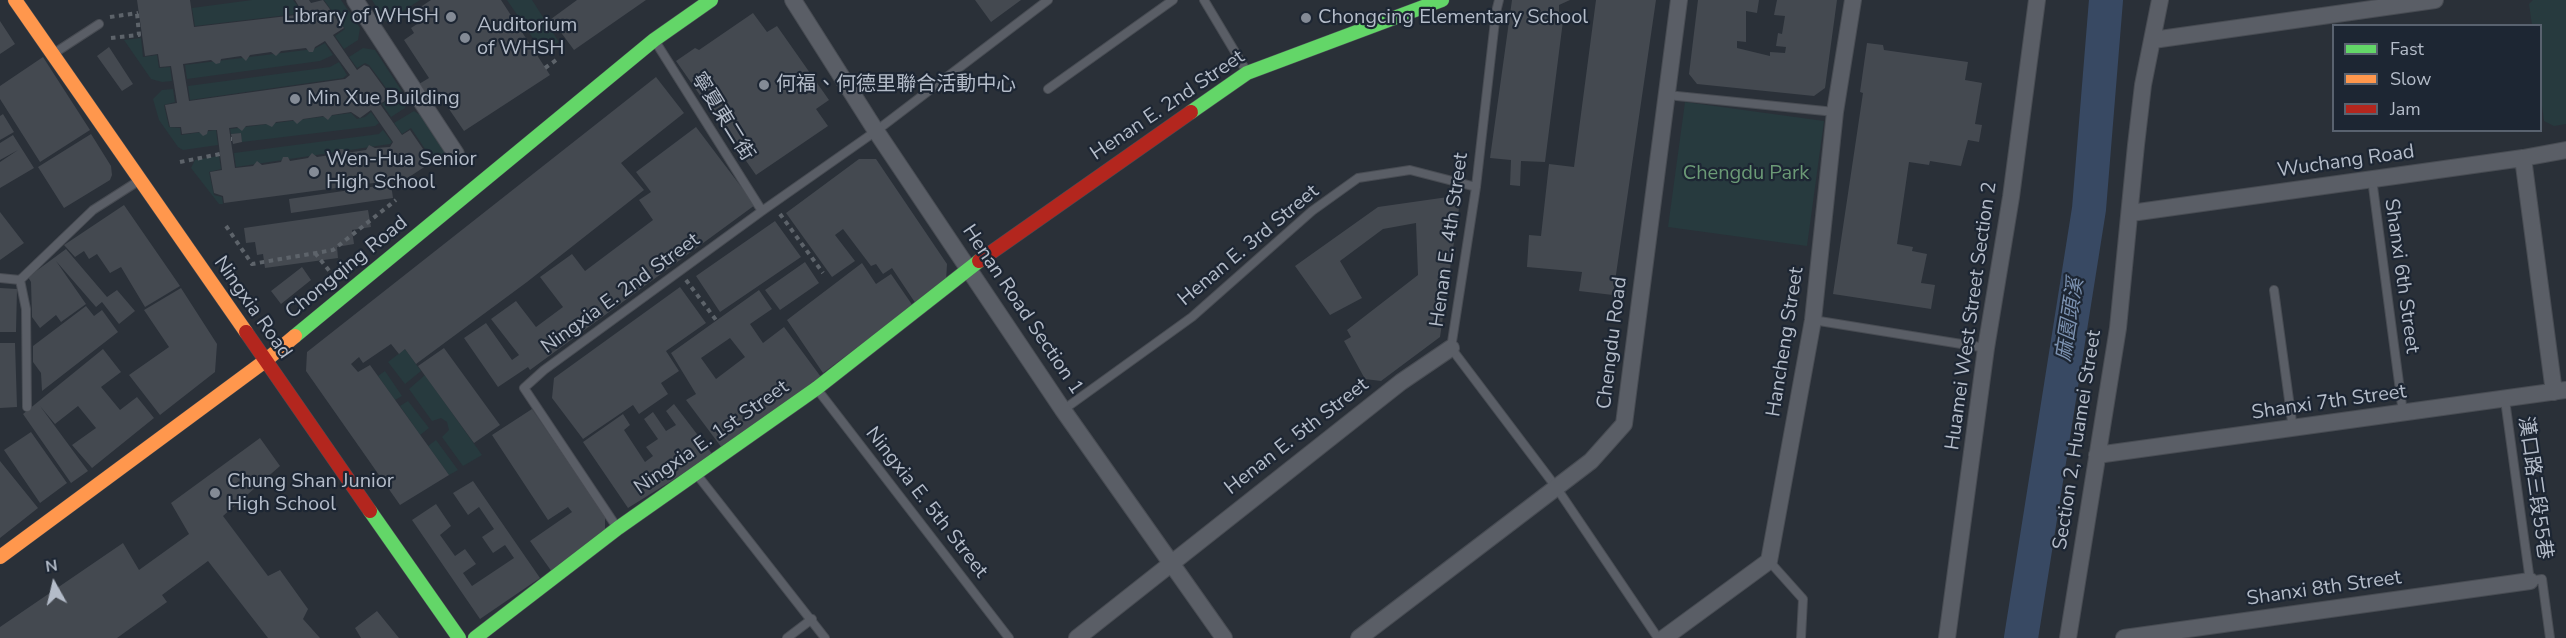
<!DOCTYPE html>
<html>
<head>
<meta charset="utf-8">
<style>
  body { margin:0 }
  #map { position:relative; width:2566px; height:638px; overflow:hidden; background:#2a3038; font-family:"Nunito Sans",sans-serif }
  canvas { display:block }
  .legend { position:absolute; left:2332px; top:24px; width:210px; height:108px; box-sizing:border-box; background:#1d2633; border:2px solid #59626f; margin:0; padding:8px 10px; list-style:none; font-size:18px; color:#b4bcc9 }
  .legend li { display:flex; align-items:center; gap:12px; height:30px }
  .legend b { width:30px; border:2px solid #59626f }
  .north { position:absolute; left:24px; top:554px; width:60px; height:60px; -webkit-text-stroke:4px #1d2633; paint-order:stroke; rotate:352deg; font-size:16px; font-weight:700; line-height:24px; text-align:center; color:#b4bcc9 }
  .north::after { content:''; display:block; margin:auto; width:21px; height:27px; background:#b4bcc9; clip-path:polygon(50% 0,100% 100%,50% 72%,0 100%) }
</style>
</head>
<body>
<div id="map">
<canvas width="2566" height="638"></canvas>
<ul class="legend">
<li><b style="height:8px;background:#63d668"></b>Fast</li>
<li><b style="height:8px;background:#ff974d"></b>Slow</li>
<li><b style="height:8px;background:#b3261e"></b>Jam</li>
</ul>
<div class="north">N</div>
</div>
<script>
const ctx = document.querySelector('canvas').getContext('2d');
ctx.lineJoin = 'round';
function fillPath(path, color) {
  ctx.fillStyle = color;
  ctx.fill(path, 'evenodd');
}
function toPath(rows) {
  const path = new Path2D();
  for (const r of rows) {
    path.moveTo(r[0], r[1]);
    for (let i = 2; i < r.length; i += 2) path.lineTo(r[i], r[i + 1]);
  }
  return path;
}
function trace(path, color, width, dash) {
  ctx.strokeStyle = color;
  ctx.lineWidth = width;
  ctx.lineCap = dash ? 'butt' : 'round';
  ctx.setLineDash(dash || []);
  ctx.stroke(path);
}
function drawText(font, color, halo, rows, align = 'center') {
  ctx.font = font + ' "Nunito Sans","Noto Sans TC",sans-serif';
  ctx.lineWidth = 4.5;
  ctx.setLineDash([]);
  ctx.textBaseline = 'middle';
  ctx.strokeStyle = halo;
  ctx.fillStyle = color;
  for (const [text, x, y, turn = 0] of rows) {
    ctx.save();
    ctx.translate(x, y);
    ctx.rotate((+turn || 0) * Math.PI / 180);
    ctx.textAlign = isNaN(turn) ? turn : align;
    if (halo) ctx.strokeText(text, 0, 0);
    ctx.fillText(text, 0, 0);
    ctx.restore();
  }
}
fillPath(toPath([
  [252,0,293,0,300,9,296,14,195,26,192,8],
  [324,0,341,0,360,28,358,40,344,49,335,36,345,29],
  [372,0,420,0,386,22],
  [507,0,532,0,559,42,543,53],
  [2533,0,2566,0,2566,124,2554,126,2544,121,2540,91,2540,26,2532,25,2529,4],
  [141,38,143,57,157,55,159,68,170,67,172,81,162,82,151,79,124,40],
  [325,43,333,55,320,61,187,79,185,65,314,49],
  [363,48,375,50,407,99,405,108,391,117,382,104,392,96,369,65,365,63,357,68,349,57],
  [339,62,347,75,343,78,190,100,188,86,330,67],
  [173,89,175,102,164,105,169,127,180,128,181,135,216,130,218,145,183,150,178,147,159,120,153,99,162,90],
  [1685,102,1824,121,1807,246,1668,227],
  [414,111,420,115,445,153,433,161,411,128,402,134,394,123],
  [371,112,379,123,375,126,242,142,241,133,231,134,230,129,351,113,357,119,365,117],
  [383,130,392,142,390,144,236,167,234,153,379,134],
  [219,156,221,169,209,172,214,195,222,197,223,204,219,204,191,168,195,160],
  [405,349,421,371,405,384,388,362],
  [385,371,402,396,395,400,378,376],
  [425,375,482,455,463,466,442,437,449,430,447,422,441,418,432,421,409,389],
  [408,401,429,428,420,435,400,406],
  [436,440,458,470,449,475,428,446]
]), '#273a3e');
trace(toPath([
  [2021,638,2089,209,2106,0]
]), '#384963', 34);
fillPath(toPath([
  [137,0,190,0,194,27,296,15,301,10,295,0,309,0,311,3,323,0,344,28,333,35,357,70,364,65,369,67,391,97,380,104,402,135,410,130,432,162,406,179,403,184,399,184,396,180,224,203,223,196,214,193,210,172,222,170,217,130,208,130,207,134,203,136,199,132,182,134,181,127,170,127,165,105,177,103,171,66,160,67,158,54,145,56],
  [325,41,350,75,345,79,189,101,183,64,211,60,216,64,220,63,221,59,241,56,246,61,250,55,271,52,276,56,281,51,306,48,309,52,313,52,315,47],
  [371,110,393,142,390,147,375,148,369,145,366,150,346,153,343,149,339,149,337,154,317,157,312,153,308,158,290,161,288,157,283,157,281,162,262,165,257,161,253,166,235,168,229,128,237,127,242,131,246,126,266,124,272,127,276,122,293,120,297,124,303,119,323,116,328,120,332,115,351,112,360,118],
  [431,0,501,0,550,75,464,131,436,90,426,96,419,84,429,78,404,40,414,33,411,28,426,18,419,8],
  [577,0,646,0,574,50,551,19],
  [975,0,1021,0,991,22],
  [1512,0,1570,0,1559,5,1559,12,1564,13,1545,162,1521,161,1520,186,1510,185,1511,160,1490,158],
  [1596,0,1656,0,1613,295,1579,291,1582,272,1527,267,1529,235,1541,236,1549,164,1574,167],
  [1698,0,1759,0,1757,13,1746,11,1746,42,1737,41,1737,48,1770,56,1770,52,1785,53,1786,47,1776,46,1778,33,1782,34,1785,16,1774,15,1777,0,1837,0,1825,88,1814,96,1697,84,1689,74],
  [753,13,767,32,777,26,829,100,816,109,828,126,756,175,676,61,695,48,699,50],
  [0,21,15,44,0,54],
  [1867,43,1883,45,1884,50,1968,62,1965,80,1982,83,1975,124,1982,125,1979,142,1968,140,1961,166,1930,161,1929,165,1909,162,1897,244,1913,247,1912,251,1927,254,1921,283,1935,285,1931,309,1833,294,1863,93,1860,92],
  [109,47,133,84,122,91,97,56],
  [43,57,90,130,40,162,0,99,0,86],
  [656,77,684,113,621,163,644,190,527,282,416,364,405,349,399,354,391,344,363,363,359,357,351,364,358,372,370,365,449,475,400,505,306,371,307,352],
  [3,114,14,132,0,140,0,116],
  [696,127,755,205,530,370,528,367,498,387,464,338,486,323,512,360,519,355,491,319,516,301,536,327,563,307,540,277,572,254,585,271,653,220,639,200,651,192,636,172],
  [241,133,242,142,233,144,231,134],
  [91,134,111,166,112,175,110,180,64,208,38,167],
  [13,135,34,168,0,188,0,162,18,150,0,160,0,143],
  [859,159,876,159,947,264,946,281,916,304,892,268,883,274,876,264,871,266,843,229,835,235,855,261,832,277,786,213],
  [391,184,393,198,291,213,289,199],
  [1448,197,1459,208,1440,337,1381,381,1365,379,1344,341,1351,337,1347,330,1418,275,1416,223,1383,229,1340,261,1362,298,1330,315,1295,266,1378,207],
  [124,205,180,286,145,307,121,267,110,273,97,254,89,259,84,251,75,257,64,245],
  [368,210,371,227,352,230,354,244,337,247,338,258,265,268,263,254,257,255,255,242,246,243,244,228],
  [0,212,24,243,0,260],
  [775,221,801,257,720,312,696,276],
  [66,249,107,297,117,290,135,311,119,324,102,302,96,307,56,261,86,304,61,322,56,315,40,328,32,317,31,282,28,277],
  [805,262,819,283,780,310,765,290],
  [862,263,876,284,891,274,913,306,823,373,787,320],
  [302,267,311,280,281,304,271,291],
  [680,287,706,323,666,351,679,371,661,383,668,394,639,414,633,405,583,439,552,398,554,378],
  [0,288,17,289,16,332,0,332],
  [181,288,217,344,215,372,160,415,129,375,169,347,144,310],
  [759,290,772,309,750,324,763,343,784,327,821,377,722,448,686,400,696,394,671,353],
  [730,338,745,357,716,379,701,358],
  [86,306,94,316,102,310,118,332,42,391,41,373,33,362,33,346],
  [0,343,15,343,17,407,0,408],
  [444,348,500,425,474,443,418,366],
  [103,349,121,372,101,387,120,410,137,397,154,418,92,468,72,445,96,428,78,406,55,424,40,406,88,471,71,483,23,414],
  [674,404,713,455,628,508,583,442,623,414,630,425,624,430,645,462,653,456,646,447,658,439,644,419,653,412,666,431,676,425,666,411],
  [532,409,605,515,605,534,552,572,530,541,572,512,568,507,548,520,492,435],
  [31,432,67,483,40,503,4,450],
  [260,438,280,466,223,516,268,576,280,570,308,609,303,619,320,638,268,638,208,561,162,595,167,602,117,638,0,638,0,627,123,543,139,570,189,534,171,503],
  [0,461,38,508,0,538],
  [473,481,540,578,480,619,412,520,436,504,451,526,440,535,455,556,465,549,476,564,463,573,472,586,514,558,505,545,493,553,482,537,494,529,479,507,468,515,453,493],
  [377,611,399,638,361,638,355,628]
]), '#444950');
const lane = toPath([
  [1204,0,1247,72],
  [1499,0,1496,12,1476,187,1451,348,1556,487,1658,638],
  [655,41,762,211],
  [56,52,99,24],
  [1048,89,1173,0],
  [1667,95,1835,112],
  [2372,179,2403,413],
  [0,278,20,280,93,210,140,180],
  [20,280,26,309,27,407],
  [2274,290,2293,429],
  [1813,320,1986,348],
  [817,389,1009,638],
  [2505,400,2530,581,2542,579,2550,638],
  [1063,410,1192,317,1312,211,1358,178,1410,170,1476,187],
  [698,476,825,638],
  [616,526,524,388,544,370,762,211,876,131,1048,0],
  [1769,561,1803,599,1801,638],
  [787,638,812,619]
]);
const street = toPath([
  [355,0,456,154],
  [793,0,876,131,1063,410,1224,638],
  [2153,40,2435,0],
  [2523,158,2554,392],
  [2131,213,2523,158,2566,150],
  [2097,455,2566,390],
  [1077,638,1401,382,1451,348],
  [1359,638,1591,461,1624,424,1679,0],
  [1664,638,1769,561,1813,320,1835,112,1853,0],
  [1947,638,1986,348,2011,197,2037,0],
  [2068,638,2118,328,2136,145,2143,85,2160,0],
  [2124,638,2530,581]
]);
const fast = toPath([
  [1191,112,1247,73,1442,0],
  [295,336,654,40,711,0],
  [370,511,459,638],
  [475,638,618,528,817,388,979,261]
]);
const slow = toPath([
  [15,0,246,332],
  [0,557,265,361,295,336]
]);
const jam = toPath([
  [979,261,1191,112],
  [246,332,370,511]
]);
trace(lane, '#484c53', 10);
trace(street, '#484c53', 18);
trace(fast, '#484c53', 15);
trace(slow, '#484c53', 15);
trace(jam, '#484c53', 15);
trace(toPath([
  [110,17,138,13],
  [111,38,139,35,137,13],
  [545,68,559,58],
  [231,139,232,139],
  [180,162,220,154],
  [780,214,823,273],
  [226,226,252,264,333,250,396,200],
  [315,253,331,273],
  [686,280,716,320]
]), '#5d636a', 4, [4.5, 4.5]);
trace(lane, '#5a5e66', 8);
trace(street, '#5a5e66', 16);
trace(fast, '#63d668', 14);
trace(slow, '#ff974d', 14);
trace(jam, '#b3261e', 14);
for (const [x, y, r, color] of [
  [451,17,6,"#848b96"],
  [1306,18,6,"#848b96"],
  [465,38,6,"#848b96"],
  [764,85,6,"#848b96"],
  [295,99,6,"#848b96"],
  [314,172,6,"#848b96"],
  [215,493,6,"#848b96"]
]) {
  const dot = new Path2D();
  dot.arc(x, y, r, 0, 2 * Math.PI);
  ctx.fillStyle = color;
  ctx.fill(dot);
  trace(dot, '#1d2633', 2);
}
drawText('20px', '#b4bcc9', '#1d2633', [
  ["Library of WHSH",439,17,"right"],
  ["Chongcing Elementary School",1318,18],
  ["Auditorium",477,26],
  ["of WHSH",477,49],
  ["何福、何德里聯合活動中心",776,85],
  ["Min Xue Building",307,99],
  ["Wen-Hua Senior",326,160],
  ["High School",326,183],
  ["Chung Shan Junior",227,482],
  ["High School",227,505]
], 'left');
drawText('20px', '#b4bcc9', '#1d2633', [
  ["Henan E. 2nd Street",1168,106,-34],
  ["寧夏東二街",722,117,58],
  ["Wuchang Road",2346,162,-8],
  ["Henan E. 4th Street",1450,240,-82],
  ["Henan E. 3rd Street",1249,246,-40],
  ["Chongqing Road",347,268,-39],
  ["Shanxi 6th Street",2401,276,82],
  ["Ningxia E. 2nd Street",621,294,-36],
  ["Ningxia Road",252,308,55],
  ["Henan Road Section 1",1022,310,56],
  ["Huamei West Street Section 2",1972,316,-82],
  ["Hancheng Street",1786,342,-81],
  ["Chengdu Road",1613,343,-83],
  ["Shanxi 7th Street",2329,403,-8],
  ["Henan E. 5th Street",1297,437,-38],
  ["Ningxia E. 1st Street",712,438,-35],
  ["Section 2, Huamei Street",2078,440,-81],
  ["漢口路三段55巷",2534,488,82],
  ["Ningxia E. 5th Street",926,503,52],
  ["Shanxi 8th Street",2324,589,-8]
]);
drawText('20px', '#6b9a76', '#1d2633', [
  ["Chengdu Park",1746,174]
]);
drawText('italic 21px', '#7c92b1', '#1d2633', [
  ["麻園頭溪",2071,320,-81]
]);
</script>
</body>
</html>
